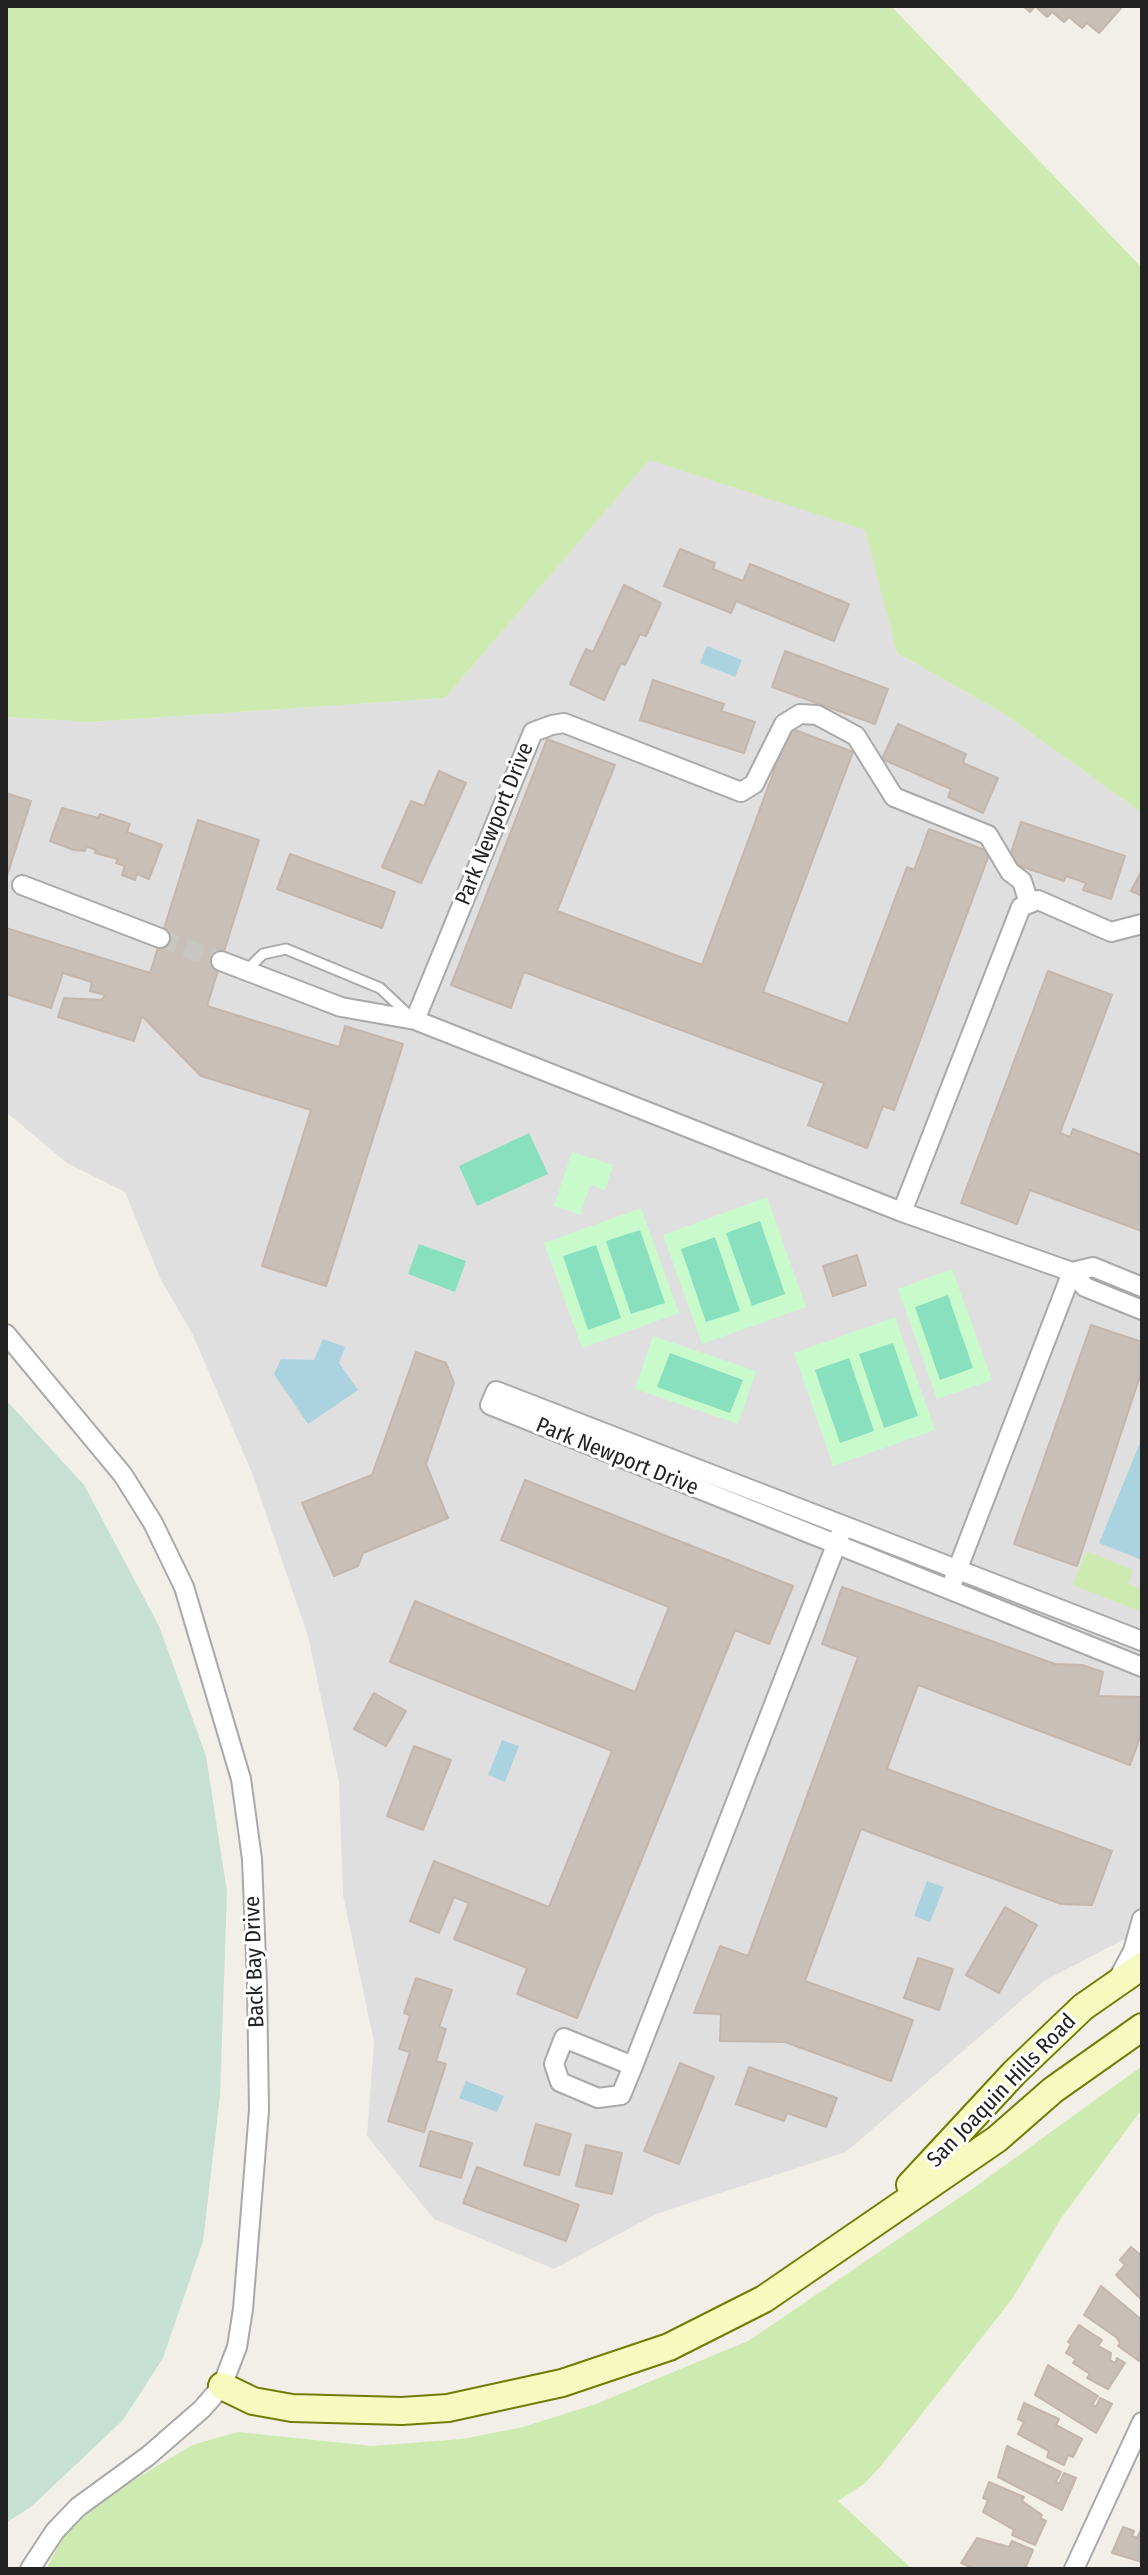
<!DOCTYPE html>
<html>
<head>
<meta charset="utf-8">
<style>
  body { margin:0 }
  #map { position:relative; width:1148px; height:2575px; overflow:hidden; background:#f2efe9; font-family:"Fira Sans Condensed",sans-serif }
  canvas { display:block }
  .frame { position:absolute; inset:0; border:8px solid #222; pointer-events:none }
</style>
</head>
<body>
<div id="map">
<canvas width="1148" height="2575"></canvas>
<div class="frame"></div>
</div>
<script>
const ctx = document.querySelector('canvas').getContext('2d');
ctx.lineJoin = 'round';
function fillPath(path, color) {
  ctx.fillStyle = color;
  ctx.fill(path, 'evenodd');
}
function toPath(rows) {
  const path = new Path2D();
  for (const r of rows) {
    path.moveTo(r[0], r[1]);
    for (let i = 2; i < r.length; i += 2) path.lineTo(r[i], r[i + 1]);
  }
  return path;
}
function trace(path, color, width, dash) {
  ctx.strokeStyle = color;
  ctx.lineWidth = width;
  ctx.lineCap = dash ? 'butt' : 'round';
  ctx.setLineDash(dash || []);
  ctx.stroke(path);
}
function drawText(font, color, halo, rows, align = 'center') {
  ctx.font = font + ' "Fira Sans Condensed",sans-serif';
  ctx.lineWidth = 6;
  ctx.setLineDash([]);
  ctx.textBaseline = 'middle';
  ctx.strokeStyle = halo;
  ctx.fillStyle = color;
  for (const [text, x, y, turn = 0] of rows) {
    ctx.save();
    ctx.translate(x, y);
    ctx.rotate((+turn || 0) * Math.PI / 180);
    ctx.textAlign = isNaN(turn) ? turn : align;
    if (halo) ctx.strokeText(text, 0, 0);
    ctx.fillText(text, 0, 0);
    ctx.restore();
  }
}
fillPath(toPath([
  [649,459,866,530,897,653,1003,713,1142,813,1142,1930,1044,1981,846,2152,656,2214,554,2269,434,2219,367,2136,374,2042,343,1895,339,1782,308,1636,252,1473,192,1333,161,1280,125,1192,67,1163,6,1112,6,717,90,722,445,698]
]), '#e0dfdf');
fillPath(toPath([
  [6,6,891,6,1142,268,1142,813,1003,713,897,653,865,530,649,460,445,698,90,722,6,717],
  [1086,1551,1133,1570,1128,1584,1142,1589,1142,1612,1073,1585],
  [1142,2066,1142,2109,1062,2217,1012,2299,881,2466,864,2484,838,2501,912,2569,46,2569,65,2534,107,2496,192,2445,238,2432,372,2446,462,2439,523,2427,596,2404,748,2341,975,2187]
]), '#cdebb0');
fillPath(toPath([
  [6,1400,84,1485,159,1626,206,1756,227,1892,220,2096,203,2241,163,2358,123,2420,32,2506,6,2523]
]), '#c6e0d4');
fillPath(toPath([
  [572,1152,613,1165,605,1190,590,1185,580,1215,554,1206],
  [767,1197,806,1307,702,1344,663,1235],
  [641,1208,679,1313,582,1348,544,1243],
  [952,1269,992,1380,937,1399,898,1289],
  [895,1317,935,1430,833,1466,794,1353],
  [653,1336,756,1371,738,1424,635,1389]
]), '#c8facc');
fillPath(toPath([
  [529,1133,548,1174,477,1206,459,1166],
  [760,1221,785,1294,752,1306,726,1233],
  [640,1230,665,1303,631,1314,606,1241],
  [715,1237,740,1311,706,1322,681,1249],
  [419,1244,466,1261,455,1292,408,1274],
  [596,1245,621,1318,588,1330,563,1256],
  [948,1295,973,1368,940,1380,915,1307],
  [893,1343,918,1416,884,1428,859,1354],
  [670,1353,743,1380,730,1413,657,1387],
  [849,1358,874,1431,840,1443,815,1370]
]), '#88e0be');
fillPath(toPath([
  [707,646,742,660,735,677,700,663],
  [323,1339,345,1347,339,1363,358,1390,308,1424,274,1374,281,1359,314,1360],
  [1142,1438,1142,1560,1099,1543],
  [502,1740,519,1746,505,1782,488,1775],
  [927,1881,944,1887,930,1922,914,1916],
  [466,2081,504,2096,497,2112,459,2098]
]), '#aad3df');
const building = toPath([
  [1023,6,1123,6,1099,33,1087,23,1082,28,1069,17,1064,22,1052,12,1047,17,1035,6,1030,12,1023,6],
  [680,549,715,563,713,569,743,581,750,564,849,604,834,641,736,601,731,613,664,586,680,549],
  [624,585,661,603,646,636,640,634,625,665,621,663,604,700,570,684,586,649,593,652,624,585],
  [785,651,888,689,875,724,772,687,785,651],
  [653,680,724,704,721,711,755,722,744,753,640,720,653,680],
  [898,724,966,754,963,763,998,778,983,813,948,797,951,789,882,759,898,724],
  [790,728,853,752,763,992,848,1024,907,867,914,870,929,829,990,852,894,1110,883,1106,867,1148,808,1125,824,1083,524,972,511,1008,451,985,547,739,615,765,557,911,702,965,790,728],
  [439,771,466,783,421,883,382,867,411,801,424,806,439,771],
  [6,793,31,801,6,879,6,793],
  [62,808,98,818,100,814,130,824,127,832,162,845,149,879,137,874,135,880,122,875,125,866,116,863,118,859,95,853,96,850,86,846,85,851,74,850,50,841,62,808],
  [198,820,259,840,207,1006,339,1047,345,1026,403,1044,326,1286,262,1266,311,1110,201,1076,142,1016,134,1041,58,1017,64,998,101,1000,106,995,90,991,92,982,63,973,51,1008,6,994,6,928,150,973,198,820],
  [1021,822,1125,856,1111,899,1083,890,1086,883,1066,876,1064,881,1008,862,1021,822],
  [290,854,395,892,382,928,277,889,290,854],
  [1142,870,1142,896,1131,891,1142,870],
  [1048,971,1112,995,1060,1133,1070,1137,1073,1129,1142,1155,1142,1231,1030,1190,1017,1224,961,1203,1048,971],
  [857,1255,866,1285,833,1296,823,1266,857,1255],
  [1091,1325,1142,1342,1142,1370,1077,1566,1014,1544,1091,1325],
  [416,1352,446,1363,454,1383,426,1464,448,1518,363,1553,358,1566,334,1576,302,1503,372,1475,416,1352],
  [525,1480,793,1586,769,1644,735,1630,577,2018,517,1994,527,1968,454,1939,469,1903,454,1897,439,1933,410,1921,434,1861,549,1907,612,1751,390,1662,415,1601,635,1692,669,1607,501,1540,525,1480],
  [842,1587,1055,1664,1082,1665,1103,1672,1098,1696,1142,1697,1142,1732,1130,1765,918,1685,887,1769,1112,1851,1092,1905,1061,1904,861,1829,805,1981,913,2020,891,2081,785,2042,720,2041,721,2014,694,2013,720,1946,748,1956,858,1657,822,1644,842,1587],
  [374,1693,406,1711,386,1746,354,1729,374,1693],
  [414,1746,451,1760,423,1830,387,1816,414,1746],
  [1005,1907,1037,1925,999,1993,966,1975,1005,1907],
  [918,1958,953,1969,939,2010,904,1998,918,1958],
  [416,1978,452,1990,439,2027,446,2029,436,2061,446,2064,424,2132,388,2121,410,2052,399,2049,410,2015,404,2013,416,1978],
  [680,2063,714,2077,679,2164,644,2151,680,2063],
  [749,2067,837,2098,826,2127,787,2113,784,2121,736,2104,749,2067],
  [536,2124,571,2134,559,2175,524,2165,536,2124],
  [430,2131,472,2143,461,2178,420,2166,430,2131],
  [586,2145,622,2153,612,2194,576,2186,586,2145],
  [477,2167,579,2205,566,2241,463,2203,477,2167],
  [1131,2247,1142,2256,1142,2300,1116,2275,1125,2265,1120,2260,1131,2247],
  [1101,2286,1142,2320,1139,2361,1118,2346,1120,2343,1116,2337,1084,2315,1101,2286],
  [1079,2325,1102,2340,1098,2346,1111,2353,1110,2360,1115,2363,1117,2358,1125,2363,1108,2389,1087,2378,1090,2374,1073,2363,1076,2359,1066,2353,1071,2344,1068,2342,1079,2325],
  [1048,2365,1098,2396,1092,2405,1096,2407,1100,2398,1112,2404,1096,2433,1035,2395,1048,2365],
  [1024,2403,1059,2419,1056,2425,1082,2439,1073,2457,1068,2455,1064,2465,1047,2457,1049,2451,1018,2434,1024,2422,1018,2419,1024,2403],
  [1007,2446,1061,2472,1056,2482,1059,2484,1064,2473,1076,2478,1062,2510,998,2477,1007,2446],
  [989,2482,1024,2497,1022,2501,1042,2515,1040,2518,1046,2521,1035,2545,1012,2535,1014,2530,983,2512,988,2500,983,2498,989,2482],
  [1123,2527,1134,2531,1132,2536,1137,2538,1142,2528,1142,2562,1112,2553,1123,2527],
  [977,2538,1009,2547,1012,2541,1033,2550,1025,2569,975,2569,961,2563,977,2538]
]);
fillPath(building, '#c7bfb8');
trace(building, '#c4b6ab', 2);
trace(toPath([
  [160,938,221,961]
]), '#c8c6c1', 18, [18, 9]);
const lane = toPath([
  [246,971,263,954,286,949,380,988,411,1017]
]);
const street = toPath([
  [22,885,160,938],
  [221,961,341,1007,415,1020,902,1212,1072,1272,1085,1287,1142,1310],
  [415,1020,533,732,552,725,564,723,741,792,754,784,784,724,800,714,817,715,856,736,894,797,988,835,1010,872,1022,881,1029,903],
  [902,1212,1021,907,1038,900,1111,932,1142,924],
  [1072,1272,1093,1267,1142,1287],
  [6,1334,123,1475,153,1523,184,1587,241,1779,252,1859,257,1984,259,2110,243,2309,237,2347,222,2386,202,2409,148,2456,78,2507,55,2531,30,2569],
  [953,1581,1072,1272],
  [1142,1641,496,1391,490,1405,1142,1667],
  [1118,1979,1133,1951,1142,1919],
  [633,2066,564,2038,554,2064,560,2082,598,2098,621,2095,633,2066,840,1535],
  [1074,2569,1142,2422]
]);
const secondary = toPath([
  [910,2185,1014,2073,1083,2007,1142,1966],
  [222,2386,253,2401,292,2408,402,2411,448,2408,562,2383,669,2347,764,2299,997,2139,1053,2090,1142,2027]
]);
trace(lane, '#a9a9a9', 13);
trace(street, '#a9a9a9', 22);
trace(secondary, '#707d05', 30);
trace(lane, '#fff', 9);
trace(street, '#fff', 18);
trace(secondary, '#f7fabf', 26);
drawText('22px', '#222', '#fff', [
  ["Park Newport Drive",495,824,-68],
  ["Park Newport Drive",617,1457,22],
  ["Back Bay Drive",255,1962,-92],
  ["San Joaquin Hills Road",1002,2091,-46]
]);
</script>
</body>
</html>
